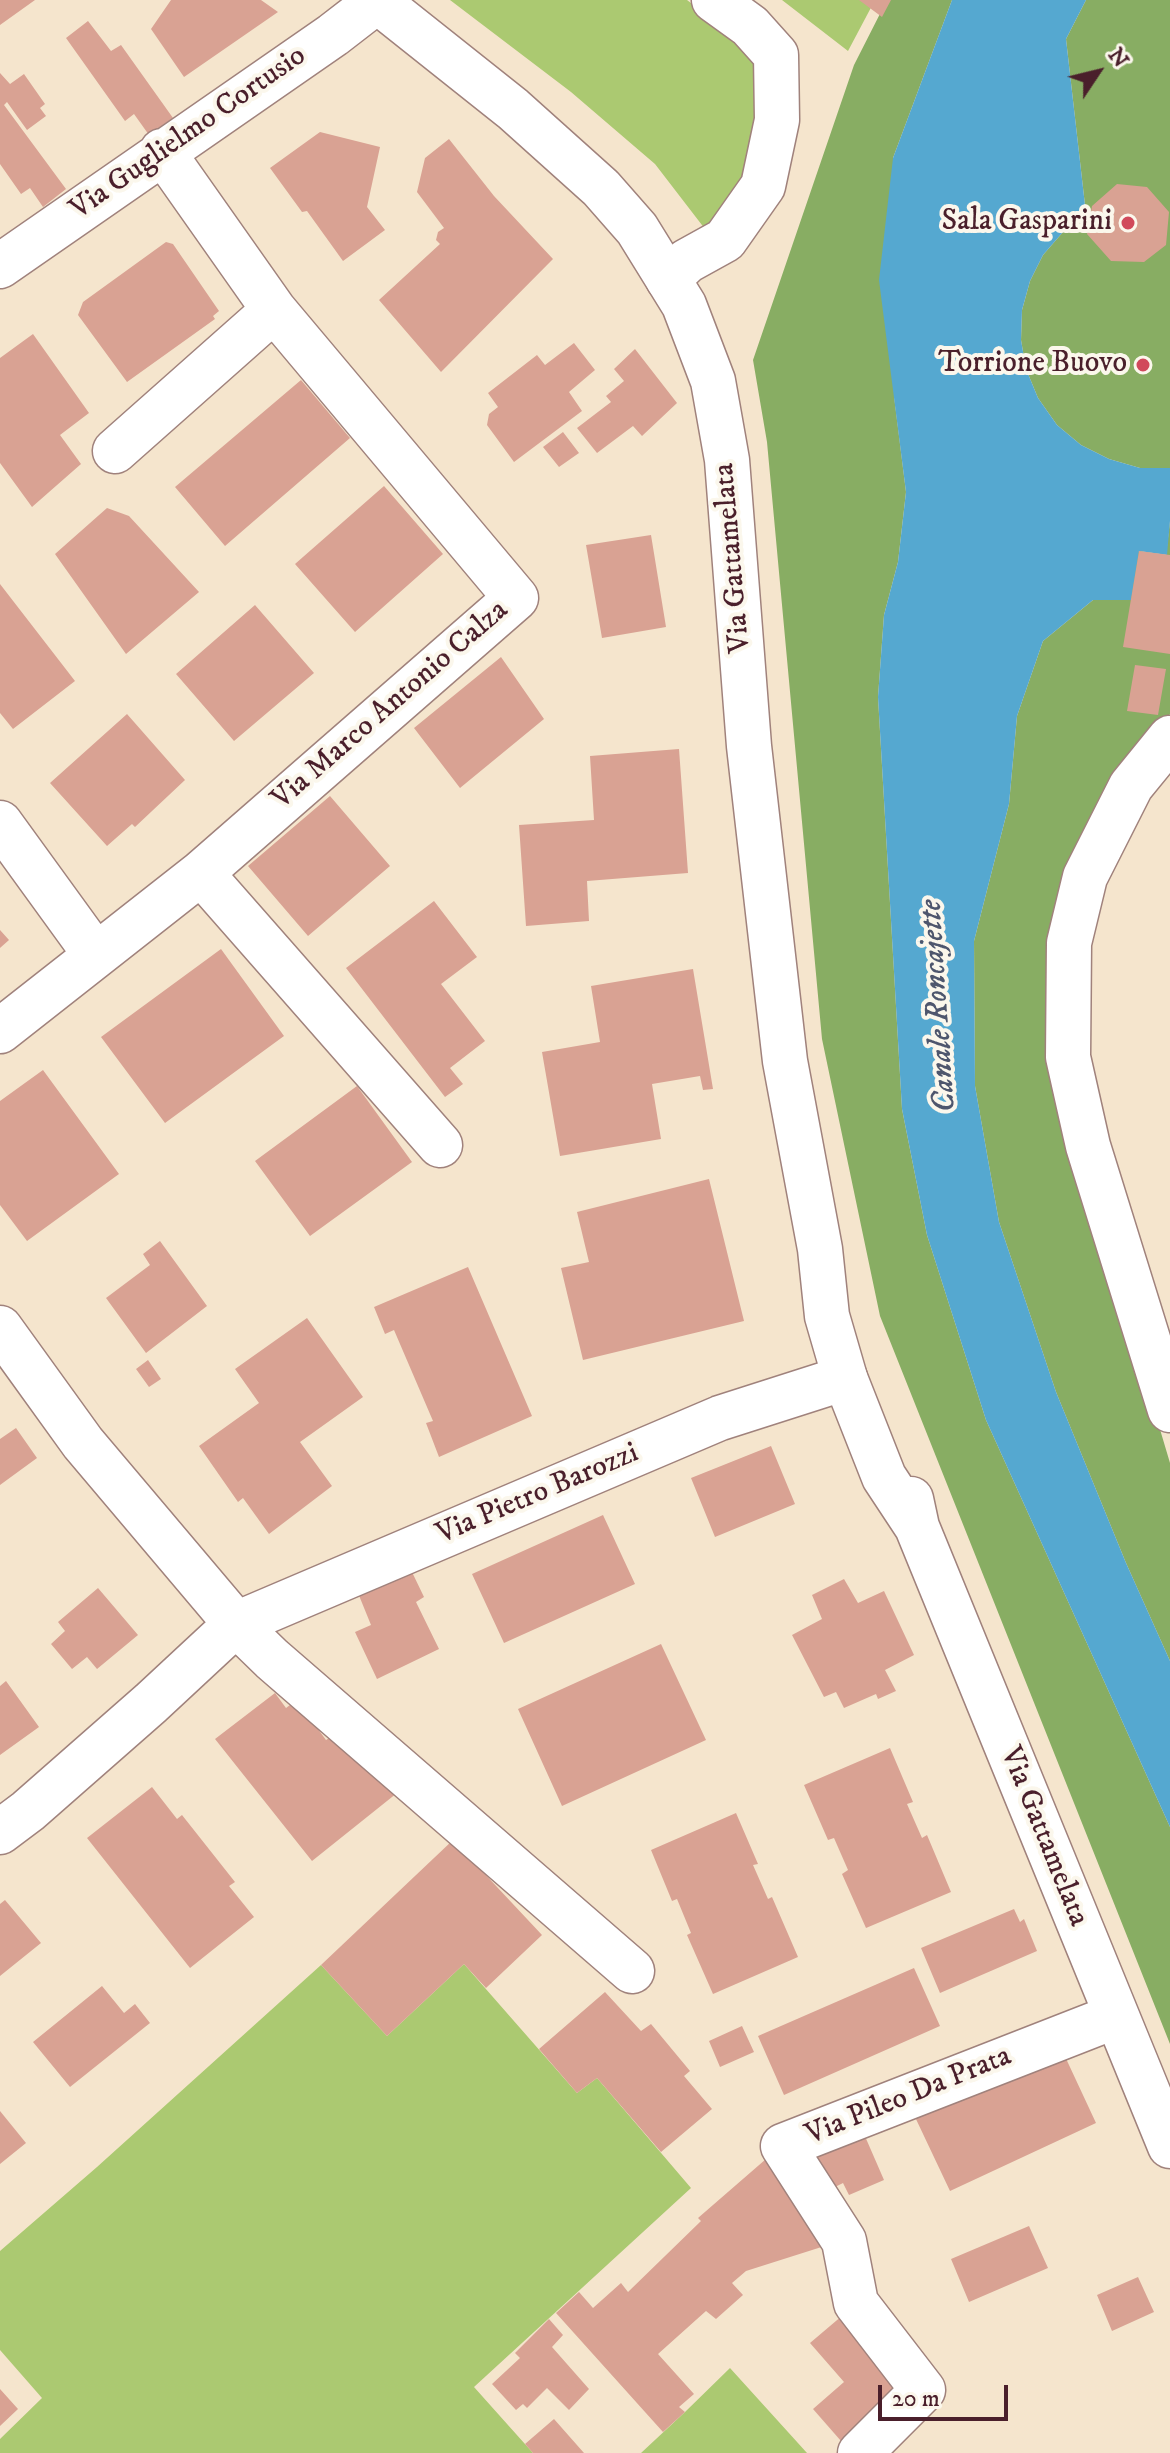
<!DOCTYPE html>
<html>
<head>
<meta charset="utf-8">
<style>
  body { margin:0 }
  #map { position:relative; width:1170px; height:2453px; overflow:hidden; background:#f5e5cd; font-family:"IM FELL DW Pica",serif }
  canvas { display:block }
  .north { position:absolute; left:1058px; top:32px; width:80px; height:80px; -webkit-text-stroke:6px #fbf7ec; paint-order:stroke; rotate:55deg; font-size:22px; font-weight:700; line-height:32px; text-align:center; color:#4a1f2b }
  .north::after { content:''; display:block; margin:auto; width:28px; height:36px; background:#4a1f2b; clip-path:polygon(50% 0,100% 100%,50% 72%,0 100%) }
  .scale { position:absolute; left:878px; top:2385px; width:130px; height:36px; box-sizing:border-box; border:4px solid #4a1f2b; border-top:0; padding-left:10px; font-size:24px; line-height:28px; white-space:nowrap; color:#4a1f2b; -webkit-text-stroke:6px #fbf7ec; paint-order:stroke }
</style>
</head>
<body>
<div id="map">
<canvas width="1170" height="2453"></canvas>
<div class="north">N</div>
<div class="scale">20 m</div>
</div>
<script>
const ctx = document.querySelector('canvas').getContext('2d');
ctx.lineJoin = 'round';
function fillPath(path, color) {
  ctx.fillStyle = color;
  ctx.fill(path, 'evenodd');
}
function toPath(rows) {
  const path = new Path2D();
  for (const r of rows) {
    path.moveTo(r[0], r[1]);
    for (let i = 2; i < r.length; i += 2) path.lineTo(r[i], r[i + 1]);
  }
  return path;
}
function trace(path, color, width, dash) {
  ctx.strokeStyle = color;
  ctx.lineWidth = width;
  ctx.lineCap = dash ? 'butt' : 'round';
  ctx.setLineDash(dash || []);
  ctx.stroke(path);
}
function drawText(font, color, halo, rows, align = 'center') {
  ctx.font = font + ' "IM FELL DW Pica",serif';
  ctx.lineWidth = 8;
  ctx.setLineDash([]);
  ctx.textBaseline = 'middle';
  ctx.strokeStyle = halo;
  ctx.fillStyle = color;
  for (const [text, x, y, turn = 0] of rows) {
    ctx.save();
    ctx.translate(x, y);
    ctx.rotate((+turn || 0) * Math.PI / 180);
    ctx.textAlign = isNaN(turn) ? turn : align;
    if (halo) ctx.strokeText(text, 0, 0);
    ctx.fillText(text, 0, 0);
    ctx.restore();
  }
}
fillPath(toPath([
  [450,0,687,0,739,40,762,65,755,180,705,229,655,164,571,92],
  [782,0,875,0,848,51],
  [464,1964,577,2093,597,2078,691,2188,474,2387,533,2453,0,2453,0,2439,42,2398,0,2350,0,2251,97,2167,321,1965,387,2036],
  [730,2368,807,2453,641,2453,685,2412]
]), '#abc971');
fillPath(toPath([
  [887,0,952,0,893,158,894,396,906,492,898,562,884,615,878,697,902,1109,927,1235,986,1420,1170,1827,1170,2044,880,1316,822,1039,767,442,753,360,854,65],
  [1086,0,1170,0,1170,468,1140,468,1109,459,1081,445,1057,425,1038,398,1026,369,1021,340,1022,310,1030,281,1043,255,1063,232,1086,214,1066,39],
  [1170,521,1170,714,1067,875,1049,1056,1170,1463,1170,1661,1126,1563,1056,1392,999,1222,975,1086,974,941,1009,804,1017,716,1043,641,1093,600,1139,551,1166,555]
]), '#88ad63');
fillPath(toPath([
  [952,0,1086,0,1066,39,1086,214,1063,232,1043,255,1030,281,1022,310,1021,340,1026,369,1038,398,1057,425,1081,445,1109,459,1140,468,1170,468,1170,521,1167,555,1139,551,1131,600,1093,600,1043,641,1017,716,1009,804,974,941,975,1086,999,1222,1056,1392,1126,1563,1170,1661,1170,1827,986,1420,927,1235,902,1109,878,697,884,615,898,562,906,492,879,280,893,158]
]), '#55a8d0');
fillPath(toPath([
  [0,0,35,0,0,25],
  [171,0,261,0,278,12,184,77,151,29],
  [859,0,891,0,882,17],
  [88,21,111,51,121,45,173,118,149,135,134,114,125,121,66,38],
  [0,73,10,84,24,74,45,104,40,108,46,116,27,130,7,102,4,105,66,189,43,207,30,188,21,194,0,164],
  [320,132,380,147,367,207,385,230,343,261,307,211,302,212,270,168],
  [449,139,494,196,553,259,441,372,379,300,440,244,436,240,438,232,444,228,417,192,425,158],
  [1117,184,1147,187,1169,212,1166,245,1144,262,1111,261,1087,234,1092,206],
  [166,242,173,244,219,311,213,316,215,319,127,382,78,315,83,302],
  [33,334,89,413,60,435,81,464,32,507,0,463,0,358],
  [574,343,595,370,569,392,582,411,514,462,487,425,489,414,498,407,488,393,537,355,545,365],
  [635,349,677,403,642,436,633,426,597,453,577,428,611,402,606,396,624,381,614,369],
  [301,380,350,438,225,546,175,487],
  [563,432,579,453,559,467,543,447],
  [384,486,443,554,355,632,295,564],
  [107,508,129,516,199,592,126,654,55,554],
  [651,535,666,627,602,638,586,545],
  [1139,551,1170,555,1170,654,1123,647],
  [0,584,75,681,13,729,0,713],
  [255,605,314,673,234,741,176,674],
  [501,657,544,719,460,788,414,728],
  [1135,665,1166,669,1158,715,1127,711],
  [127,714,185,780,135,827,132,824,107,846,50,783],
  [679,749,688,873,587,881,589,921,526,926,519,825,594,820,590,756],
  [330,796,390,866,308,936,248,866],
  [434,901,477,957,441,984,485,1041,450,1068,463,1084,445,1097,346,968],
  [0,930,9,940,0,948],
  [221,949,284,1036,165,1123,101,1037],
  [693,969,713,1089,703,1090,700,1076,652,1084,661,1139,560,1156,542,1052,600,1042,591,986],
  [43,1070,119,1174,27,1241,0,1205,0,1101],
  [357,1086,412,1162,310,1236,255,1161],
  [709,1179,744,1321,583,1360,561,1268,589,1262,577,1212],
  [160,1241,207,1306,146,1353,106,1298,150,1265,143,1254],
  [468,1267,532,1416,439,1457,426,1423,433,1421,394,1330,385,1334,374,1307],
  [307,1318,363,1397,300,1442,332,1486,269,1534,243,1498,238,1502,199,1446,259,1403,235,1369],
  [148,1360,161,1379,149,1387,136,1369],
  [16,1428,37,1458,0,1485,0,1439],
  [771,1446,795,1504,715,1537,691,1478],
  [603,1515,635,1584,504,1643,472,1574],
  [411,1570,424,1597,416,1602,439,1649,377,1679,355,1632,371,1625,358,1593],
  [844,1579,858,1603,884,1591,914,1655,885,1670,896,1691,878,1699,876,1694,844,1708,836,1692,824,1697,792,1635,822,1619,812,1595],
  [98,1588,138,1635,97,1669,87,1657,72,1669,51,1644,65,1631,58,1622],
  [661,1644,706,1740,562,1806,518,1709],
  [6,1681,39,1727,0,1755,0,1686],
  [275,1693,286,1708,290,1705,315,1725,326,1740,331,1737,397,1793,312,1861,215,1739],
  [890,1748,913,1802,907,1804,922,1838,927,1835,951,1892,866,1928,842,1874,848,1870,834,1838,828,1840,804,1785],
  [152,1787,177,1819,182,1815,235,1882,229,1886,254,1917,190,1968,87,1838],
  [736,1813,758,1864,753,1865,768,1899,772,1897,798,1957,713,1994,687,1935,691,1933,677,1899,672,1901,651,1850],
  [453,1840,542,1935,486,1988,464,1964,387,2036,321,1965],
  [5,1900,41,1943,0,1976,0,1904],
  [1014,1909,1020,1922,1024,1919,1037,1951,940,1993,921,1948],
  [914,1968,940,2026,784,2095,758,2036],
  [102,1986,124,2013,135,2004,150,2023,70,2087,33,2042],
  [605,1992,641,2031,651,2024,690,2071,684,2076,712,2109,661,2152,597,2078,577,2093,539,2049],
  [742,2026,754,2052,720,2067,709,2041],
  [1062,2050,1096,2123,950,2191,915,2117],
  [0,2111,26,2143,0,2164],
  [864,2134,884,2180,849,2195,843,2183,831,2189,814,2155],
  [766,2159,831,2244,746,2271,732,2283,743,2295,716,2319,706,2311,658,2354,694,2394,679,2407,685,2412,663,2432,556,2313,579,2292,593,2308,621,2283,628,2292,701,2221,698,2218],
  [1029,2226,1048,2268,969,2302,951,2259],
  [1138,2277,1154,2312,1112,2331,1097,2295],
  [843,2315,906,2387,841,2441,813,2409,844,2382,810,2343],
  [549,2319,563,2335,552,2347,589,2389,569,2410,547,2388,527,2408,523,2404,516,2410,492,2384,520,2358,515,2353],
  [0,2389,18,2409,0,2426],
  [554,2419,584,2453,533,2453,525,2444]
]), '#d9a293');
const minor = toPath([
  [0,266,333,35,377,1],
  [668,279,687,261,725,240,763,186,777,120,776,55,750,26,714,0],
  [115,451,274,310],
  [1170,738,1131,786,1085,877,1069,943,1068,1057,1088,1146,1170,1410],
  [0,823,95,954],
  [201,873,440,1145],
  [0,1031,201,873,516,598,274,310,162,151],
  [0,1328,83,1443,236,1624,272,1659,632,1971],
  [0,1832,28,1811,151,1703,236,1624,720,1418,845,1378],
  [860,2453,923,2390,856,2303,844,2241,783,2146,1116,2016]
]);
const major = toPath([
  [376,0,513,109,601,188,637,229,684,305,713,381,727,460,749,746,785,1061,820,1249,827,1316,845,1378,884,1477,917,1527],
  [911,1499,917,1527,1170,2146]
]);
trace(minor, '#a0827c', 47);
trace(major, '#a0827c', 47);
trace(minor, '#fff', 44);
trace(major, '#fff', 44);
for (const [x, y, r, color] of [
  [1128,223,8,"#d1495b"],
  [1143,365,8,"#d1495b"]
]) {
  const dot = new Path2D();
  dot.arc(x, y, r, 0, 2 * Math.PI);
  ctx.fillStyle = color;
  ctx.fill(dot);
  trace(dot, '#fbf7ec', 3);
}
drawText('30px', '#4a1f2b', '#fbf7ec', [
  ["Via Guglielmo Cortusio",189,134,-35],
  ["Via Gattamelata",734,558,-95],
  ["Via Marco Antonio Calza",391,706,-41],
  ["Via Pietro Barozzi",538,1495,-23],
  ["Via Gattamelata",1043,1837,68],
  ["Via Pileo Da Prata",909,2097,-22]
]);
drawText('30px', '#4a1f2b', '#fbf7ec', [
  ["Sala Gasparini",1112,223],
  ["Torrione Buovo",1127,365]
], 'right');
drawText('italic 32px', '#4e566d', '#fbf7ec', [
  ["Canale Roncajette",940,1006,-94]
]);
</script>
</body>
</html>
